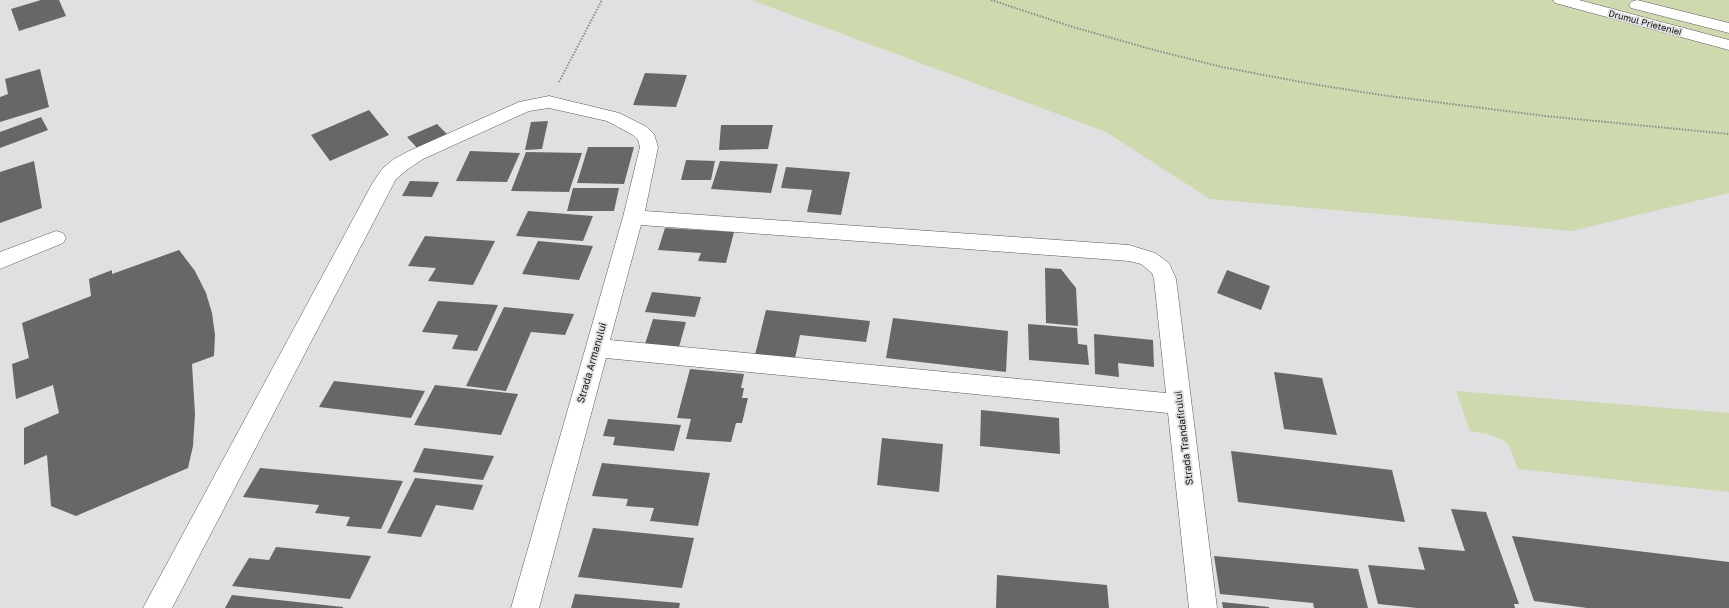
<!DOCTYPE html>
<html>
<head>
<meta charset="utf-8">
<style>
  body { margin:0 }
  canvas { display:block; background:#e0e0e2 }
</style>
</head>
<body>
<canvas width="1729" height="608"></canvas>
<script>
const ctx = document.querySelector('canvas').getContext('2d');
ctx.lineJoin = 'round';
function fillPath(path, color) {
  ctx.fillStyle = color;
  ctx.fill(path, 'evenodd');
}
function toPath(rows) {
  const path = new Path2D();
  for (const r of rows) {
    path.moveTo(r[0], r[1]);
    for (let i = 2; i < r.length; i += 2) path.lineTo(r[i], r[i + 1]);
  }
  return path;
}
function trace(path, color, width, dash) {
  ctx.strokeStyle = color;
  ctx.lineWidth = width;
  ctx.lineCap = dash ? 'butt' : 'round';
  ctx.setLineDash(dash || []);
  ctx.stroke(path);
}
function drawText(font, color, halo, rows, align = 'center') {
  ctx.font = font + ' "Golos Text",sans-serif';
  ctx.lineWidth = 3.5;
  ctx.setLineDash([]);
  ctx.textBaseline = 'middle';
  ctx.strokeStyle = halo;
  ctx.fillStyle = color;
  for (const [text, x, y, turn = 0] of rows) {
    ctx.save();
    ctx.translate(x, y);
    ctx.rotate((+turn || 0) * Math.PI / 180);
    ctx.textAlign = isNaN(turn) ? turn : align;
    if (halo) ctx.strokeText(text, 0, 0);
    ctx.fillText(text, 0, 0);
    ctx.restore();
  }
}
fillPath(toPath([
  [751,0,1729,0,1729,193,1572,231,1210,199,1106,132],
  [1456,391,1729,413,1729,492,1518,469,1509,445,1501,439,1488,434,1470,431]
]), '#ced9ae');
fillPath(toPath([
  [41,0,59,0,66,16,19,31,11,9],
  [40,69,49,107,0,122,0,97,8,94,5,79],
  [645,73,687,75,676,107,633,105],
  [369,110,389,135,330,161,311,135],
  [41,117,48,130,0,148,0,132],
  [548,121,542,149,525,150,531,122],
  [437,124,448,135,418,149,407,137],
  [721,125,773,125,768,149,719,150],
  [588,147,634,147,624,184,577,183],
  [470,151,520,153,507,182,456,181],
  [526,152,582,153,569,192,511,191],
  [686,160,715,161,711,180,681,180],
  [34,161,42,208,0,223,0,172],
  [720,161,778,164,771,193,711,189],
  [786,167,850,172,841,215,807,212,812,190,781,188],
  [410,181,439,182,432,197,402,196],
  [573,188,619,188,614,211,567,211],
  [528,211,593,216,583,241,516,236],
  [665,228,734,232,726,263,698,261,701,253,658,250],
  [425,236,495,241,473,285,428,281,436,268,408,266],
  [538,241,593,246,579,280,522,274],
  [179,250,195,271,206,293,212,313,215,335,214,356,192,364,195,414,193,446,188,468,76,516,51,506,47,455,24,465,24,428,59,413,53,385,16,399,12,364,29,358,22,323,91,296,89,279,112,270,112,274],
  [1045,268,1061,269,1076,288,1078,326,1046,323],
  [1227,270,1270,286,1261,310,1217,293],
  [652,292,701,297,695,317,645,312],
  [438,301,498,305,477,351,452,349,458,335,422,332],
  [504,307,574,314,565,335,531,332,506,391,466,386],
  [766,310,870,321,866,342,800,335,794,363,754,359],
  [893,318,1008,331,1006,372,886,358],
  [653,319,686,322,679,347,645,344],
  [1028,324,1077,328,1078,344,1087,345,1089,365,1029,360],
  [1094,334,1153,340,1154,367,1118,363,1119,377,1095,374],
  [690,369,744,374,741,388,744,388,742,398,748,398,742,423,736,423,731,442,686,439,691,419,677,418],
  [1274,372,1322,378,1337,435,1284,429],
  [334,381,425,391,411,418,319,407],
  [435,385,518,394,501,435,414,425],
  [981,410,1059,418,1060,454,980,446],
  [608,419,681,425,674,451,613,445,615,437,603,436],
  [882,438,943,444,939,492,877,485],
  [424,448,494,456,483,480,413,472],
  [1231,451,1392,470,1405,522,1238,502],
  [602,463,710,473,698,526,650,521,654,508,626,506,628,499,592,496],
  [260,468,403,481,381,529,346,526,350,517,315,513,319,505,243,497],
  [415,478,483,485,473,510,436,505,421,537,387,533],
  [1451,509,1486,512,1519,604,1514,604,1515,608,1417,608,1378,604,1368,565,1425,570,1418,547,1465,551],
  [593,528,694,538,682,588,578,577],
  [1512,536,1729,562,1729,608,1587,608,1534,601],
  [276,547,371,556,350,599,232,586,249,558,269,560],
  [1214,556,1358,569,1368,608,1314,608,1313,603,1220,594],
  [997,575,1107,585,1109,608,996,608],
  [575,594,680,603,679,608,571,608],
  [232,595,343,607,343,608,225,608],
  [1222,602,1269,607,1269,608,1223,608]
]), '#676769');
const minor = toPath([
  [1553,0,1579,0,1729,40,1729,50,1555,3,1553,0],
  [1637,0,1729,23,1729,33,1631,8,1629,5,1631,2,1637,0],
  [549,96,619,113,647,127,654,134,658,147,645,211,1129,245,1155,253,1169,263,1176,279,1217,608,1189,608,1168,413,606,358,539,608,511,608,623,217,640,147,638,140,633,135,607,121,549,108,529,111,423,159,408,169,396,179,172,608,143,608,372,184,382,169,394,159,409,151,519,102,549,96],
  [641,225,1129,261,1141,264,1152,273,1154,279,1166,393,610,340,641,225],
  [56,231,63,233,66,238,63,243,0,269,0,252,56,231]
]);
trace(minor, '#59595b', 1);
trace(toPath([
  [991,0,1073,27,1154,50,1222,67,1306,83,1381,95,1545,116,1729,134],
  [559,82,602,0]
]), '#8d8d8f', 2, [1.5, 1.5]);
fillPath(minor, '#fff');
drawText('9px', '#111112', '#e0e0e2', [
  ["Drumul Prieteniei",1645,23,15]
]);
drawText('10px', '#111112', '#e0e0e2', [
  ["Strada Armanului",592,363,-74],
  ["Strada Trandafirului",1184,438,-97]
]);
</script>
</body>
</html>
